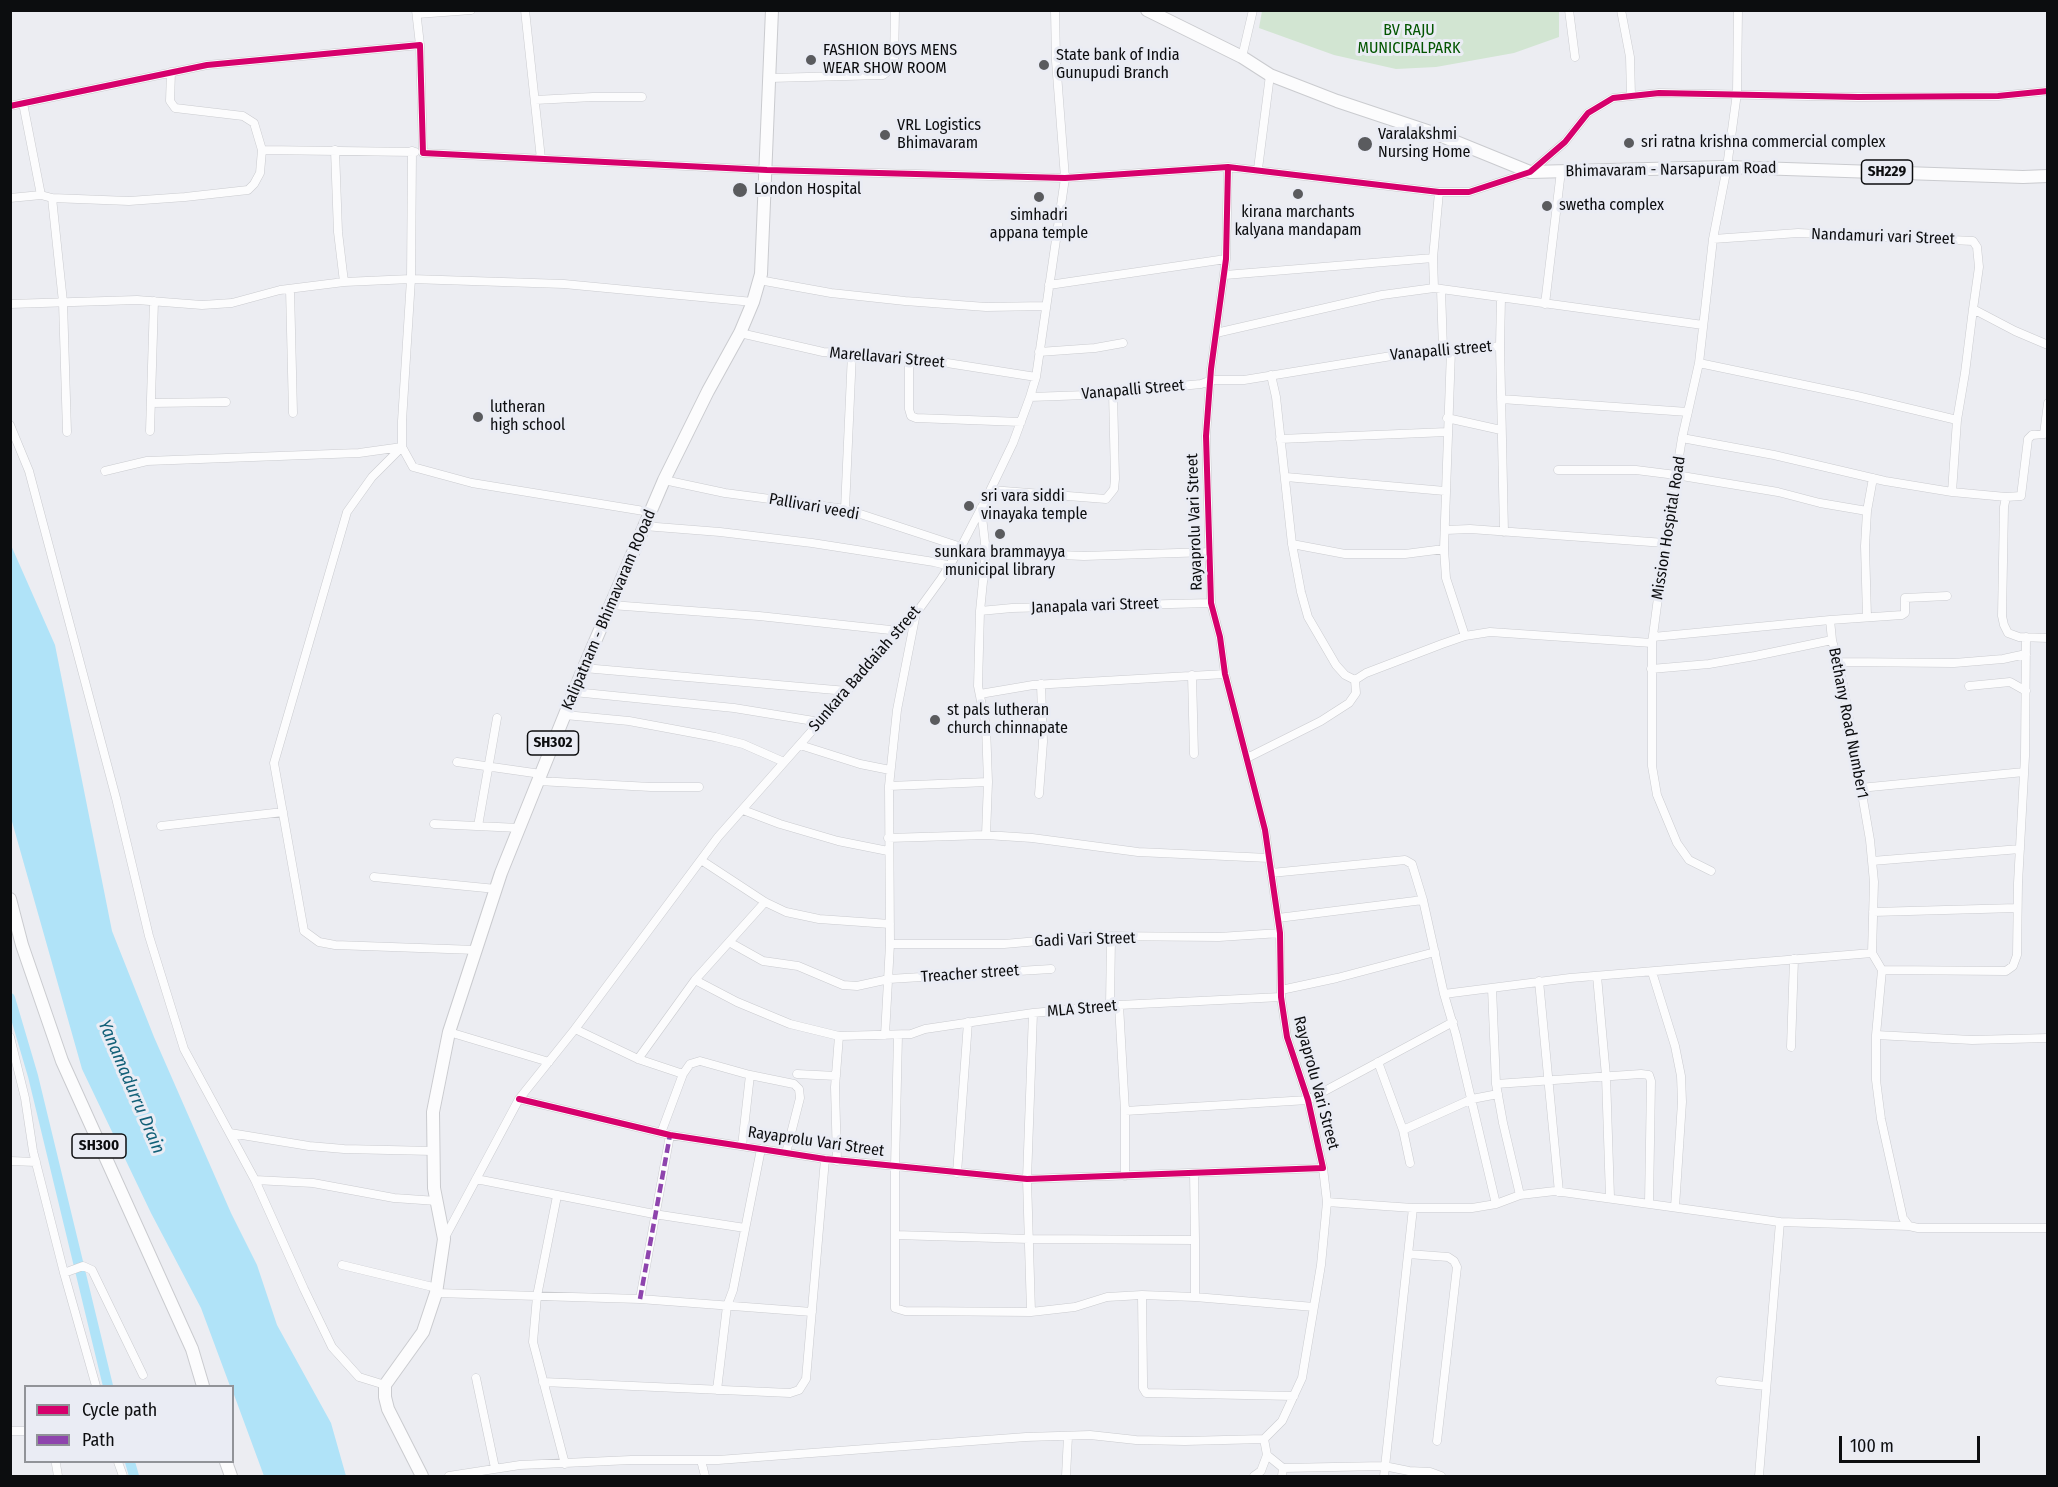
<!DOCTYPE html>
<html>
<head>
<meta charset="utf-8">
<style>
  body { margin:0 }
  #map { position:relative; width:2058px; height:1487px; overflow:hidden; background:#ecedf2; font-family:"Fira Sans Condensed",sans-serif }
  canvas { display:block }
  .frame { position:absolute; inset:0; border:12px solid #0c0d0f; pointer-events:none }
  .legend { position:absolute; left:24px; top:1385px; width:210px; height:78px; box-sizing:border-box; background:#eaecf4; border:2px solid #919398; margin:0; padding:8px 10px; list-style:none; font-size:18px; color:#0c0d0f }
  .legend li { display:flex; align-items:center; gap:12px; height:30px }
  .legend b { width:30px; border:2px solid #919398 }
  .scale { position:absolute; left:1839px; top:1436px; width:141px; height:27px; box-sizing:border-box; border:3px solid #0c0d0f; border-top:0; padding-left:8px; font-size:18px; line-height:21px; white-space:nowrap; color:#0c0d0f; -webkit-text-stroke:4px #eaecf4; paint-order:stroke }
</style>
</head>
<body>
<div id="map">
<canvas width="2058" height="1487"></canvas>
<div class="frame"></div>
<ul class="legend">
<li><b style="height:8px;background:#d6006c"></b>Cycle path</li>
<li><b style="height:8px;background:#8e44ad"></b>Path</li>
</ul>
<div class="scale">100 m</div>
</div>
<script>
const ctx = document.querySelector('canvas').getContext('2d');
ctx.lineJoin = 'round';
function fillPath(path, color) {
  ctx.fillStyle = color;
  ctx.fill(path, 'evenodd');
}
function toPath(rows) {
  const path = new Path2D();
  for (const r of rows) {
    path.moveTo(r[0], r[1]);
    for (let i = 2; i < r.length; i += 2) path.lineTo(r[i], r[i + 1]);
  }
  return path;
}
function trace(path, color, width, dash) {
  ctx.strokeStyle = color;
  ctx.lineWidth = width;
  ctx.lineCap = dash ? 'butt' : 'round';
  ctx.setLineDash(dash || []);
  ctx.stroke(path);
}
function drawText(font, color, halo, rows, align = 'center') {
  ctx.font = font + ' "Fira Sans Condensed",sans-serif';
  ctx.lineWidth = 6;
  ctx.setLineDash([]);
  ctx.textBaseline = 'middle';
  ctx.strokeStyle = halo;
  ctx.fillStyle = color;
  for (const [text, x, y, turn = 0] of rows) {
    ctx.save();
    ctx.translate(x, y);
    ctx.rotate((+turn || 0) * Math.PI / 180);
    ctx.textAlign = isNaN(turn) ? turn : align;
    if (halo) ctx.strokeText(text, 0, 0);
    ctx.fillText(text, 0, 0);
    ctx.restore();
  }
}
fillPath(toPath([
  [1559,10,1559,37,1514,53,1436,67,1396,69,1334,55,1259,28,1262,11]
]), '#d2e5d2');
fillPath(toPath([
  [10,543,55,645,112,931,154,1037,231,1213,257,1265,277,1325,331,1423,346,1476,264,1476,233,1392,232,1386,230,1386,201,1308,151,1213,82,1069,11,818]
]), '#b0e3f8');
trace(toPath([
  [10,998,33,1076,108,1386],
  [130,1462,134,1476]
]), '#b0e3f8', 10);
const street = toPath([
  [416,10,420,45],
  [525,10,541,159],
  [1569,10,1575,57],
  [1621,10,1630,57,1631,96],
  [417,14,471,10],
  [1242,57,1253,10],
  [770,78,883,75,891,69,894,62,895,10],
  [535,100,593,97,642,97],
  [23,103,41,195],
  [10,106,207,65,420,45,423,153,767,170,1065,178,1228,167,1439,192,1469,192,1530,172,1565,142,1588,113,1613,98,1659,93,1858,97,1998,96,2048,91],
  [262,150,415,152],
  [335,150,338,232,344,282],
  [1258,169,1270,75],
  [10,198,41,195,52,198,129,201,185,197,248,190,254,184,260,173,262,150,254,123,243,116,175,108,170,101,171,72],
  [52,198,63,302,67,432],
  [1713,239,1798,233,1973,241,1977,247,1979,267,1973,309,2015,331,2048,345],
  [1225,275,1433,258],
  [759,280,831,293,905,301,986,307,1046,306],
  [1049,285,1226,259],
  [1434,288,1703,325],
  [290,289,293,413],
  [1441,289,1443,350],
  [10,304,137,300,202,305,232,303,280,290,344,282,411,279,564,284,753,302],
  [1545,304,1561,171],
  [740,333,823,352,909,357,1036,377],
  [1216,333,1382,295,1434,288,1433,258,1439,192],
  [1500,346,1501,298],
  [1451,350,1444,549,1446,578,1465,636],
  [1039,352,1095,348,1123,343],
  [909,357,909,409,911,416,916,418,1021,422],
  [1699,363,1857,396,1957,420],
  [1271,375,1276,397,1292,544,1301,592,1308,617,1336,665,1345,675,1355,680],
  [1030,397,1087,395,1201,384,1212,380,1244,380,1416,352,1500,346,1504,532],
  [1501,399,1688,412],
  [151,403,226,402],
  [1447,418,1501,430],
  [10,425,29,471,116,798,149,936,184,1049,255,1180,304,1289,332,1347,359,1377,385,1385],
  [150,431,154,301],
  [1682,438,1774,455,1885,481,1952,492,2006,497,2004,507,2002,616,2004,625,2008,633,2019,637,2048,638],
  [1280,439,1447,432],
  [1558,470,1636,470,1676,475,1778,492,1820,503,1867,511],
  [105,471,147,461,359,453,402,447,402,421,411,279,412,151],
  [1286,477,1445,491],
  [664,480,725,493,845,509,961,547],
  [991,490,1106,499,1114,489,1115,479,1113,392],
  [1952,492,1957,420,1965,373,1973,309],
  [2006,497,2021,496,2028,439,2032,435,2044,434,2048,403],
  [981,508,986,552,980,611,978,686,986,726,988,782,986,835],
  [845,509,852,353],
  [644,526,720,532,812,543,934,562,950,566],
  [1446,530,1470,529,1665,543],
  [1292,544,1345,554,1405,554,1444,549],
  [986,552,1084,556,1209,552],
  [611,605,759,616,900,631],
  [980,611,1012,608,1211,603],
  [1867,617,1865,546,1867,511,1873,478],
  [1830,620,1902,615,1905,613,1905,598,1947,596],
  [1653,637,1830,620,1832,640],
  [1838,662,1954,663,2003,659,2026,654],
  [584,668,847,691],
  [1651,669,1709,664,1755,656,1832,640,1843,684,1870,840,1874,882,1872,953],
  [1192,675,1194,754],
  [1355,680,1366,673,1442,644,1465,636,1490,632,1652,643],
  [1969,686,2010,682,2026,691],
  [574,692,734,708,820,722],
  [980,694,1033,685,1225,674],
  [565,715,629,721,715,737,743,744,784,762],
  [800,745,860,764,890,770],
  [1247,758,1321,721,1349,703,1356,693,1355,680],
  [457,762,541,774],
  [538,781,651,787,699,787],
  [889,786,988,782],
  [1860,788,2024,772],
  [1039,794,1043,742,1041,684],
  [743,810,780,824,838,841,888,851],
  [434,824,519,828],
  [161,826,283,812],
  [478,826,497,718],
  [888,838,986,835,1032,838,1138,852,1269,858],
  [701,860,765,902,786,912,819,919,890,924],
  [1872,861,2020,849],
  [1711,871,1689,860,1677,843,1657,795,1652,766,1652,643,1667,530,1682,438,1699,363,1713,239,1727,167,1737,93,1738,10],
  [1271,873,1405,860,1412,864,1423,900],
  [374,877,496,889],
  [1873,912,2017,908],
  [1278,918,1423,900,1444,994,1456,1035,1496,1204],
  [729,942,763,961,798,966,843,985,857,986,889,979,1051,969],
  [890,944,1004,944,1096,936,1219,937,1280,933],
  [476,950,335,945,319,942,304,931,274,763,347,512,372,477,402,447,413,467,472,483,650,512],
  [1872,953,1882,970,1876,1035,1876,1080,1881,1119,1903,1218,1909,1226,1918,1228,2048,1228],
  [1882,970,2006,971,2013,966,2017,955,2018,883,2025,756,2026,637],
  [1652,972,1675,1046,1681,1076,1682,1102,1675,1207],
  [1597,976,1606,1076,1610,1197],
  [695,980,737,1002,790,1024,839,1036,911,1034,925,1029,1033,1013,1119,1005,1281,997],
  [1539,981,1559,1192],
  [1492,988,1496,1084,1503,1123,1520,1195],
  [1281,990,1337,978,1435,952],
  [1444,994,1570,978,1872,953],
  [1119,1005,1125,1111,1125,1176],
  [1110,1006,1111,937],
  [575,1029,638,1059,683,1074,690,1064,700,1061,750,1075,794,1084,799,1089,800,1098,786,1153],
  [449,1032,549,1062],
  [885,1035,890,944,889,786,897,710,916,613],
  [898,1035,895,1167,895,1308,905,1311,1031,1312,1075,1307,1107,1297,1142,1295,1195,1297,1314,1307],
  [1876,1035,1972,1040,2048,1038],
  [10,1037,25,1098,33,1151,64,1273,96,1386],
  [1791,1047,1794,959],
  [638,1059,695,980,765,902],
  [1378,1062,1403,1130,1410,1163],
  [797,1074,836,1076],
  [1496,1084,1641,1074,1649,1075,1651,1081,1649,1203],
  [519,1099,670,1135,825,1159,1027,1179,1323,1168,1308,1100,1287,1037,1281,997,1280,933,1265,830,1225,674,1220,637,1211,603,1206,436,1211,369,1226,259,1228,167],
  [1125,1111,1308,1100,1453,1022],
  [1403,1130,1472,1099,1498,1094],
  [230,1133,309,1146,344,1149,433,1151],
  [661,1133,683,1074],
  [742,1146,750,1075],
  [10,1161,36,1162],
  [837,1161,835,1087,839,1036],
  [957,1173,968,1022],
  [1194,1173,1195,1240],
  [476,1179,654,1214,745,1228],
  [255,1180,313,1183,394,1198,437,1201],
  [557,1196,537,1296,533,1342,565,1464],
  [1327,1202,1413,1208,1472,1208,1496,1204,1520,1195,1555,1191,1780,1222],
  [895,1235,1029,1239,1195,1240,1195,1297],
  [444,1239,519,1099,575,1029,718,837,917,612,941,579,961,547,987,497,1013,443,1030,397,1036,377,1065,178,1056,61,1055,10],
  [1408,1254,1448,1257,1454,1261,1457,1267,1437,1441],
  [342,1265,437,1288],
  [64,1273,83,1266,92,1270,143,1375],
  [436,1293,640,1299,812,1312],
  [1142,1295,1143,1379,1143,1388,1146,1393,1294,1396],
  [640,1299,670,1135],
  [1031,1312,1027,1179,1033,1013],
  [476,1378,495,1468],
  [1720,1381,1766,1386],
  [543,1382,790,1393,799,1390,806,1379,825,1159],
  [717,1390,727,1306,733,1290,761,1149],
  [10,1431,26,1431],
  [1264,1439,1267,1455,1283,1468,1282,1476],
  [701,1460,705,1476],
  [118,1462,123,1476],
  [56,1464,58,1476],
  [1283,1468,1384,1466,1409,1471,1430,1472,1441,1476],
  [449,1476,520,1465,631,1460,718,1460,1026,1437,1090,1435,1136,1440,1185,1441,1264,1439,1282,1421,1302,1378,1321,1265,1327,1202,1323,1168],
  [1066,1476,1068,1436],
  [1254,1476,1261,1471,1267,1455],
  [1384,1476,1413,1208],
  [1759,1476,1780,1222,1909,1226]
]);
const primary = toPath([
  [1147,10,1242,57,1270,75,1337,101,1439,135,1530,172,1727,167,2023,177,2048,176],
  [10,899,22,945,62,1061,192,1349,203,1386],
  [226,1462,231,1476],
  [422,1476,388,1409,385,1397,385,1385,423,1332,436,1293,444,1239,434,1188,433,1112,449,1032,501,873,582,672,664,480,708,391,740,333,753,302,761,274,772,10]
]);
trace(street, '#cacbcf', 9);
trace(primary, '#cacbcf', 14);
trace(street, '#fcfcfd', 8);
trace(primary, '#fcfcfd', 12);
trace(toPath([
  [640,1299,670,1135]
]), '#8e44ad', 4.5, [9, 4.5]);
trace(toPath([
  [10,106,207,65,420,45,423,153,767,170,1065,178,1228,167,1439,192,1469,192,1530,172,1565,142,1588,113,1613,98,1659,93,1858,97,1998,96,2048,91],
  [519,1099,670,1135,825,1159,1027,1179,1323,1168,1308,1100,1287,1037,1281,997,1280,933,1265,830,1225,674,1220,637,1211,603,1206,436,1211,369,1226,259,1228,167]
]), '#d6006c', 6);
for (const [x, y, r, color] of [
  [811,60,6,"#5a5b5e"],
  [1044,65,6,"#5a5b5e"],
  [885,135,6,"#5a5b5e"],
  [1629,143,6,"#5a5b5e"],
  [1365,144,8,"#5a5b5e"],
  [740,190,8,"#5a5b5e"],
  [1298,194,6,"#5a5b5e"],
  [1039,197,6,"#5a5b5e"],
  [1547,206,6,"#5a5b5e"],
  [478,417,6,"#5a5b5e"],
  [969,506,6,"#5a5b5e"],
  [1000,534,6,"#5a5b5e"],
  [935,720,6,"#5a5b5e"]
]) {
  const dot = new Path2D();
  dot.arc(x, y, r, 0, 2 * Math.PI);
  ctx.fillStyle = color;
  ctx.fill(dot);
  trace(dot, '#eaecf4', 2);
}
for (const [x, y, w] of [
  [1887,172,51],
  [553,743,51],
  [99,1146,54]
]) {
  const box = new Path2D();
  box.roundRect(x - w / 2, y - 12, w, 24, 4.5);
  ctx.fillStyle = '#eaecf4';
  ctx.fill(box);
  trace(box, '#0c0d0f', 1.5);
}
drawText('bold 15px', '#0c0d0f', null, [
  ["SH229",1887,172],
  ["SH302",553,743],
  ["SH300",99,1146]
]);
drawText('16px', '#035500', '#eaecf4', [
  ["BV RAJU",1409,31],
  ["MUNICIPALPARK",1409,49]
]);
drawText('16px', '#0c0d0f', '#eaecf4', [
  ["FASHION BOYS MENS",823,51],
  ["WEAR SHOW ROOM",823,69],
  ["State bank of India",1056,56],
  ["Gunupudi Branch",1056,74],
  ["VRL Logistics",897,126],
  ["Bhimavaram",897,144],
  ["Varalakshmi",1378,135],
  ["Nursing Home",1378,153],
  ["sri ratna krishna commercial complex",1641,143],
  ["London Hospital",754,190],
  ["swetha complex",1559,206],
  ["kirana marchants",1298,213,"center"],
  ["kalyana mandapam",1298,231,"center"],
  ["simhadri",1039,216,"center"],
  ["appana temple",1039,234,"center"],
  ["lutheran",490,408],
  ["high school",490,426],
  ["sri vara siddi",981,497],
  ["vinayaka temple",981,515],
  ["sunkara brammayya",1000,553,"center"],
  ["municipal library",1000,571,"center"],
  ["st pals lutheran",947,711],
  ["church chinnapate",947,729]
], 'left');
drawText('16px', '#0c0d0f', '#eaecf4', [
  ["Bhimavaram - Narsapuram Road",1671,170,-1],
  ["Nandamuri vari Street",1883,237,2],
  ["Vanapalli street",1441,351,-5],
  ["Marellavari Street",887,358,5],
  ["Vanapalli Street",1133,390,-5],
  ["Pallivari veedi",814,507,10],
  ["Rayaprolu Vari Street",1195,522,-92],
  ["Mission Hospital Road",1669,528,-81],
  ["Janapala vari Street",1095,606,-2],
  ["Kalipatnam - Bhimavaram ROoad",609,610,-67],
  ["Sunkara Baddaiah street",865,669,-49],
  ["Bethany Road Number1",1848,723,79],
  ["Gadi Vari Street",1085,940,-2],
  ["Treacher street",970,974,-4],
  ["MLA Street",1082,1009,-5],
  ["Rayaprolu Vari Street",1316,1083,75],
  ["Rayaprolu Vari Street",816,1142,8]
]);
drawText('italic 18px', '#126078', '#eaecf4', [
  ["Yanamadurru Drain",131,1087,67]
]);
</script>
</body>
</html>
